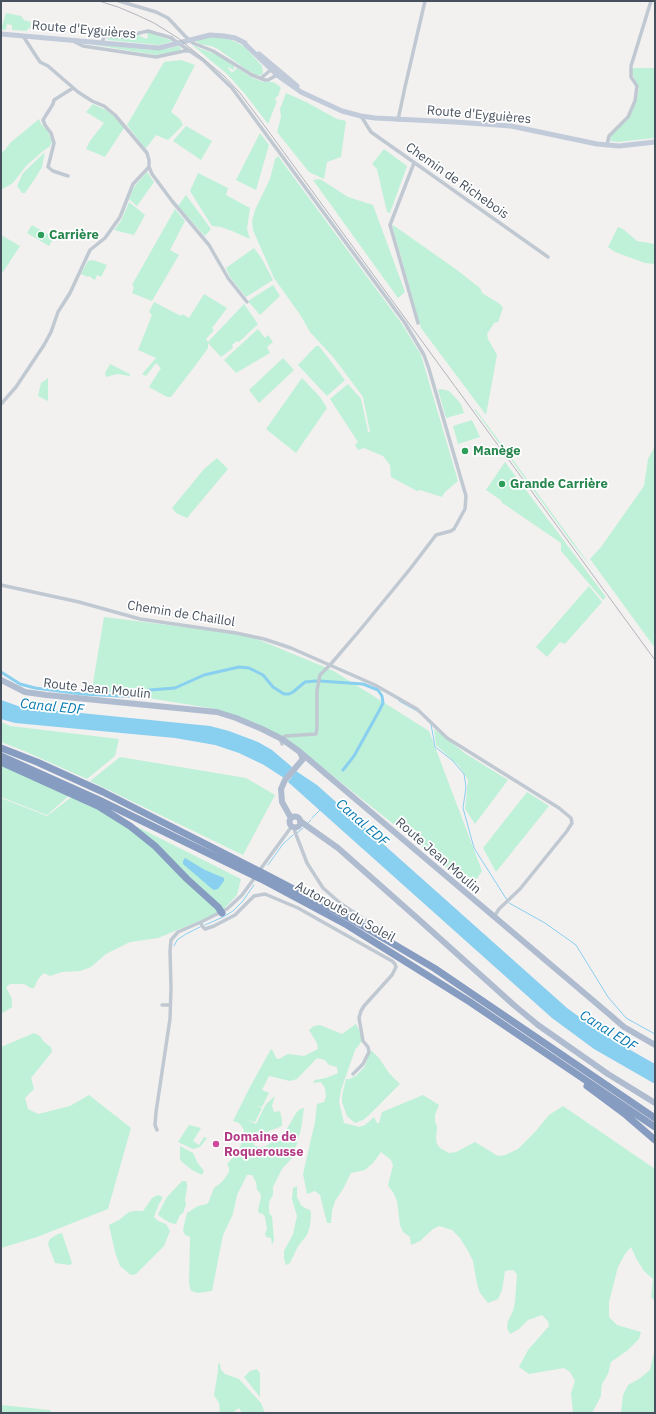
<!DOCTYPE html>
<html>
<head>
<meta charset="utf-8">
<style>
  body { margin:0 }
  #map { position:relative; width:656px; height:1414px; overflow:hidden; background:#f3f0f0; font-family:"IBM Plex Sans",sans-serif }
  canvas { display:block }
  .frame { position:absolute; inset:0; border:2px solid #47515e; pointer-events:none }
</style>
</head>
<body>
<div id="map">
<canvas width="656" height="1414"></canvas>
<div class="frame"></div>
</div>
<script>
const ctx = document.querySelector('canvas').getContext('2d');
ctx.lineJoin = 'round';
function fillPath(path, color) {
  ctx.fillStyle = color;
  ctx.fill(path, 'evenodd');
}
function toPath(rows) {
  const path = new Path2D();
  for (const r of rows) {
    if (r.length === 3) {
      path.moveTo(r[0] + r[2], r[1]);
      path.arc(r[0], r[1], r[2], 0, 2 * Math.PI);
      continue;
    }
    path.moveTo(r[0], r[1]);
    for (let i = 2; i < r.length; i += 2) path.lineTo(r[i], r[i + 1]);
  }
  return path;
}
function trace(path, color, width, dash) {
  ctx.strokeStyle = color;
  ctx.lineWidth = width;
  ctx.lineCap = dash ? 'butt' : 'round';
  ctx.setLineDash(dash || []);
  ctx.stroke(path);
}
function drawText(font, color, halo, rows, align = 'center') {
  ctx.font = font + ' "IBM Plex Sans",sans-serif';
  ctx.lineWidth = 3.5;
  ctx.setLineDash([]);
  ctx.textBaseline = 'middle';
  ctx.strokeStyle = halo;
  ctx.fillStyle = color;
  for (const [text, x, y, turn = 0] of rows) {
    ctx.save();
    ctx.translate(x, y);
    ctx.rotate((+turn || 0) * Math.PI / 180);
    ctx.textAlign = isNaN(turn) ? turn : align;
    if (halo) ctx.strokeText(text, 0, 0);
    ctx.fillText(text, 0, 0);
    ctx.restore();
  }
}
fillPath(toPath([
  [6,13,21,16,24,20,31,22,30,29,28,28,27,31,12,30,12,25,7,24,6,30,1,29],
  [147,33,151,33,173,41,159,45,107,40,109,37,122,38,138,35,146,39,148,37],
  [211,37,225,38,236,42,245,47,262,66,263,72,262,75,257,75,247,70,218,49,211,46,200,44,194,40],
  [83,43,153,50,166,49,179,46,181,48,180,51,156,55],
  [191,44,201,49,218,55,234,66,234,70,228,67,228,68,232,73,237,68,253,78,263,82,273,82,278,85,281,88,279,93,278,96,276,97,275,100,277,101,268,124,245,94,227,74],
  [181,60,195,65,171,112,180,119,183,125,168,140,156,135,147,147,145,148,127,125,164,62],
  [633,68,655,68,654,138,618,142,610,141,611,135,628,119,633,110,637,98,639,89,632,73],
  [286,93,308,103,337,119,346,121,341,157,327,162,324,179,309,172,277,132,281,117,280,109],
  [93,104,106,110,116,118,124,128,105,157,86,149,90,141,104,123,86,112],
  [39,119,41,124,48,131,52,142,49,147,43,151,26,166,13,183,1,190,1,152,4,151,10,143],
  [186,126,212,141,201,160,173,141],
  [260,133,269,145,256,190,236,180],
  [384,149,407,166,390,213,387,212,377,169,372,164],
  [45,152,42,167,36,177,25,193,22,193,17,186,23,173],
  [278,156,402,324,421,355,458,481,445,492,442,497,420,490,417,491,391,477,390,465,383,456,364,448,358,450,355,445,358,442,330,399,348,384,361,399,368,431,367,432,370,432,363,397,334,358,310,332,301,316,274,278,253,230,252,221,255,210,270,179,275,159],
  [147,172,154,182,137,206,129,199,134,187],
  [198,173,228,188,226,195,250,208,247,229,250,239,232,231,221,227,212,226,190,191],
  [320,179,348,197,373,205,405,292,398,298,313,180],
  [186,195,211,229,205,236,178,206],
  [129,202,145,215,134,235,114,230,121,221],
  [175,209,185,221,170,250,179,255,152,301,132,293,134,287,132,285],
  [32,225,54,238,49,246,27,233],
  [392,225,393,225,457,270,480,288,482,293,500,304,503,308,498,322,494,323,487,334,488,339,497,355,486,415,421,328],
  [618,227,623,229,637,241,655,244,655,264,645,263,615,252,608,247],
  [1,235,20,246,1,275],
  [254,248,262,259,273,280,246,297,230,277,226,268],
  [93,260,107,265,101,277,97,275,95,280,91,278,91,277,89,276,88,277,81,274,88,261],
  [273,285,280,296,260,315,248,301],
  [204,294,227,308,212,328,214,330,206,339,208,342,244,304,258,324,239,342,237,341,232,345,233,348,221,357,208,343,208,348,195,366,171,397,167,397,149,387,161,368,156,363,146,376,142,374,156,358,138,350,152,315,149,312,154,302,181,316,182,314,189,318],
  [258,329,265,338,268,335,273,342,267,347,270,353,236,373,224,360],
  [316,346,319,346,345,380,327,396,298,365],
  [283,358,294,370,259,403,249,390],
  [110,364,130,374,130,376,117,374,106,377,105,373],
  [48,378,48,401,38,396,41,383],
  [302,378,320,397,327,408,296,453,266,429],
  [441,389,449,391,453,395,461,404,464,413,446,418,438,390],
  [474,409,476,410,497,438,595,572,572,543],
  [472,420,480,437,458,444,453,426],
  [655,446,655,648,590,559,601,547,644,486,648,459],
  [217,458,228,469,187,518,176,513,172,508,204,469],
  [505,462,606,597,603,600,561,551,561,543,501,502,502,501,486,490],
  [589,586,602,602,565,644,560,642,547,657,536,647],
  [104,617,247,635,332,670,429,731,482,871,470,889,431,854,298,748,216,709,92,689],
  [1,722,10,726,119,739,115,756,87,779,22,750,1,742],
  [434,729,466,754,508,780,475,824,465,809,468,780,459,766,436,745],
  [120,757,246,778,275,795,243,855,90,781],
  [1,763,73,792,47,815,1,797],
  [527,792,549,806,496,872,483,848],
  [74,795,241,879,237,895,221,912,158,938,130,942,106,954,91,967,80,971,62,972,50,976,44,973,38,979,34,988,31,988,24,984,10,984,6,987,12,999,12,1007,1,1014,1,798,47,816],
  [356,1024,360,1032,362,1041,355,1050,341,1090,339,1102,344,1123,359,1127,365,1125,374,1117,377,1123,379,1123,382,1112,423,1095,439,1105,435,1115,435,1121,437,1127,436,1138,437,1144,440,1148,449,1153,456,1152,475,1142,498,1156,505,1155,518,1149,535,1132,549,1115,563,1106,655,1169,655,1301,651,1297,653,1279,644,1271,637,1260,631,1247,625,1254,618,1267,609,1302,609,1317,617,1325,641,1332,639,1339,628,1350,611,1362,608,1374,602,1384,601,1392,601,1396,592,1413,573,1413,571,1393,575,1381,570,1372,564,1368,529,1374,519,1367,528,1350,549,1326,548,1321,542,1315,528,1320,519,1329,510,1334,507,1328,508,1321,513,1311,515,1302,517,1274,513,1270,505,1271,502,1290,498,1299,488,1303,480,1293,477,1284,473,1261,468,1251,460,1238,452,1230,439,1226,433,1229,420,1241,411,1245,410,1237,403,1232,400,1225,397,1201,393,1192,388,1186,393,1165,391,1160,381,1152,373,1163,365,1170,351,1173,343,1189,335,1201,332,1211,331,1223,327,1223,320,1195,315,1191,307,1194,303,1174,315,1122,317,1104,324,1102,326,1097,325,1088,321,1082,313,1083,315,1080,326,1078,338,1073,337,1067,329,1065,325,1060,317,1058,297,1079,290,1081,269,1076,262,1090,269,1093,262,1107,255,1105,262,1108,255,1122,247,1120,256,1124,266,1104,275,1096,272,1106,274,1112,280,1111,282,1120,282,1126,256,1136,253,1143,255,1146,262,1147,266,1146,273,1141,280,1141,296,1113,300,1109,304,1108,301,1129,293,1157,282,1169,273,1187,273,1195,269,1202,269,1213,272,1216,274,1240,272,1245,271,1238,266,1237,265,1234,267,1229,265,1217,263,1214,259,1213,258,1210,261,1197,260,1193,257,1190,256,1182,252,1175,247,1175,237,1195,233,1214,223,1235,212,1291,198,1293,191,1291,189,1283,190,1237,185,1235,183,1230,187,1213,198,1206,207,1204,209,1201,214,1188,222,1182,229,1172,229,1168,227,1164,238,1152,245,1135,243,1128,239,1123,233,1121,250,1087,271,1049,273,1051,276,1058,279,1059,288,1054,304,1056,318,1049,317,1043,309,1030,314,1026,320,1025,342,1034],
  [34,1033,40,1036,44,1042,51,1047,52,1052,31,1078,34,1089,25,1098,28,1109,38,1114,70,1106,89,1095,131,1128,108,1209,37,1237,1,1248,1,1047],
  [370,1051,372,1051,379,1058,389,1073,400,1084,368,1116,363,1120,355,1123,347,1116,342,1102,342,1096,346,1079,350,1079,355,1076,356,1076,365,1066],
  [189,1125,201,1128,193,1141,199,1145,204,1137,207,1138,200,1147,193,1149,178,1142],
  [180,1146,193,1153,197,1162,204,1171,202,1175,192,1170,182,1162,180,1159],
  [182,1181,186,1181,187,1184,187,1188,185,1200,186,1204,183,1213,180,1215,176,1224,170,1223,159,1216,158,1214,167,1197],
  [297,1186,297,1197,301,1205,305,1208,310,1210,311,1213,310,1226,307,1235,298,1246,290,1263,286,1265,284,1259,284,1251,293,1234,297,1216,292,1199,293,1188],
  [158,1195,163,1197,158,1206,154,1217,158,1221,166,1224,170,1231,164,1246,136,1274,131,1275,120,1266,115,1252,109,1225,119,1220,129,1212,134,1211,143,1211,152,1198],
  [62,1233,72,1263,70,1265,55,1263,49,1247,48,1243,50,1239,58,1234],
  [655,1348,655,1413,621,1413,623,1395,628,1385,639,1379,650,1370],
  [220,1363,221,1370,225,1374,239,1379,261,1403,265,1413,242,1413,239,1408,232,1413,220,1413,219,1403,214,1395,218,1371,218,1364],
  [257,1369,260,1374,260,1397,244,1377,250,1371],
  [1,1405,50,1410,52,1413,1,1413]
]), '#bef1d7');
fillPath(toPath([
  [1,700,21,707,31,708,210,726,229,731,258,742,272,750,292,767,284,778,264,765,239,753,215,745,175,738,15,723,1,719],
  [296,771,317,785,567,1008,604,1035,655,1064,655,1084,594,1049,552,1018,288,782],
  [185,858,205,870,224,878,224,881,218,889,214,890,211,888,183,864,183,861]
]), '#89cfef');
trace(toPath([
  [399,701,417,711],
  [431,724,435,747,452,760,464,774,466,787,463,808,474,848,507,900],
  [312,818,320,810],
  [308,823,311,820],
  [297,833,303,828],
  [268,865,283,844,293,835],
  [509,903,545,923,576,945,608,997,626,1018,655,1034],
  [205,925,223,917,233,911,242,902,254,885],
  [174,946,177,940,186,934,200,927]
]), '#89cfef', 1);
trace(toPath([
  [1,672,20,684,35,688,82,694,119,696,135,696,150,690,175,688,204,675,239,667,249,668,263,675,273,687,284,694,289,694,293,692,305,682,316,681],
  [320,681,363,684,378,690,382,696,383,703,379,711,354,756,343,770]
]), '#89cfef', 3);
trace(toPath([
  [119,1,156,12,168,18,185,36,193,43,213,51,252,75,265,80,268,80,277,75],
  [171,38,203,60,232,88,405,323,424,355,429,369,466,496,465,509,454,529,451,531,436,535,410,569,360,630,330,665,320,675,317,690,317,728,316,734,285,736,281,741,282,744],
  [75,42,83,46,156,57,184,51,191,51],
  [102,43,104,37,106,36,122,37,148,31,172,38],
  [261,78,272,69],
  [361,116,371,132,548,257],
  [398,120,405,87,425,1],
  [607,145,609,136,628,117,635,101,637,86,631,77,631,66,651,1],
  [414,163,390,225,418,323],
  [149,167,152,174,172,201,209,245,228,278,247,302],
  [68,176,53,171,48,167,54,143,51,133,45,125,43,120,53,104,54,100,73,88],
  [1,404,16,387,44,345,51,332,58,312,70,293,90,250,105,238,120,217,133,184,149,167,149,160,147,153,115,115,104,106,92,101,78,92,48,66,40,62,23,36],
  [1,585,79,602,140,619,236,633,264,639,291,648,375,685,417,709,447,738,559,808,571,818,572,823,567,831,520,889,499,909,494,917],
  [294,827,295,832,307,863,323,888,340,903,383,932],
  [259,871,292,826],
  [201,922,202,926,205,929,214,926,235,915,254,896,265,894,298,908,392,961,395,964,396,967,392,975,364,1006,361,1011,359,1018,363,1041,368,1047,369,1052,363,1064,353,1074],
  [162,1005,170,1005],
  [157,1130,155,1125,156,1112,170,1019,171,988,170,951,171,940,178,932,201,922,227,909,242,895,256,876]
]), '#c0c9d2', 3.5);
trace(toPath([
  [1,34,159,48,210,35,224,36,235,38,245,43],
  [243,42,277,75,301,92,342,111,361,116,375,118,455,122,511,126,597,144,619,146,655,142],
  [259,54,297,86]
]), '#c2cbd9', 5);
trace(toPath([
  [1,680,25,692,46,695,217,712,236,718,262,729,282,739,300,752,609,1014,624,1027,655,1045],
  [295,822,5.5],
  [291,818,282,802,281,789,285,780,303,759,300,752],
  [300,821,338,848,416,917,515,1006,538,1025,608,1074,655,1103]
]), '#afbcd0', 6);
trace(toPath([
  [1,748,37,762,103,792,265,874,351,919,434,968,655,1118],
  [1,756,99,800,261,879,347,925,470,1002,655,1127],
  [1,762,98,806,130,826,155,846,187,879,218,907,222,913],
  [587,1086,626,1115,655,1140]
]), '#869cc0', 7);
trace(toPath([
  [99,1,118,7,137,15,154,23,178,38,224,76,240,93,261,121,655,660]
]), '#b2b4bb', 1);
for (const [x, y, r, color] of [
  [41,235,4,"#2e9e5b"],
  [465,451,4,"#2e9e5b"],
  [502,484,4,"#2e9e5b"],
  [216,1144,4,"#d1479c"]
]) {
  const dot = new Path2D();
  dot.arc(x, y, r, 0, 2 * Math.PI);
  ctx.fillStyle = color;
  ctx.fill(dot);
  trace(dot, '#fff', 1.5);
}
drawText('13px', '#47515e', '#fff', [
  ["Route d'Eyguières",84,30,5],
  ["Route d'Eyguières",479,115,5],
  ["Chemin de Richebois",457,181,35],
  ["Chemin de Chaillol",181,614,9],
  ["Route Jean Moulin",97,689,6],
  ["Route Jean Moulin",438,856,41],
  ["Autoroute du Soleil",345,912,29]
]);
drawText('bold 13px', '#27864d', '#fff', [
  ["Carrière",49,235],
  ["Manège",473,451],
  ["Grande Carrière",510,484]
], 'left');
drawText('bold 13px', '#b23c85', '#fff', [
  ["Domaine de",224,1137],
  ["Roquerousse",224,1152]
], 'left');
drawText('italic 14px', '#077bb1', '#fff', [
  ["Canal EDF",52,707,6],
  ["Canal EDF",362,823,41],
  ["Canal EDF",608,1031,32]
]);
</script>
</body>
</html>
